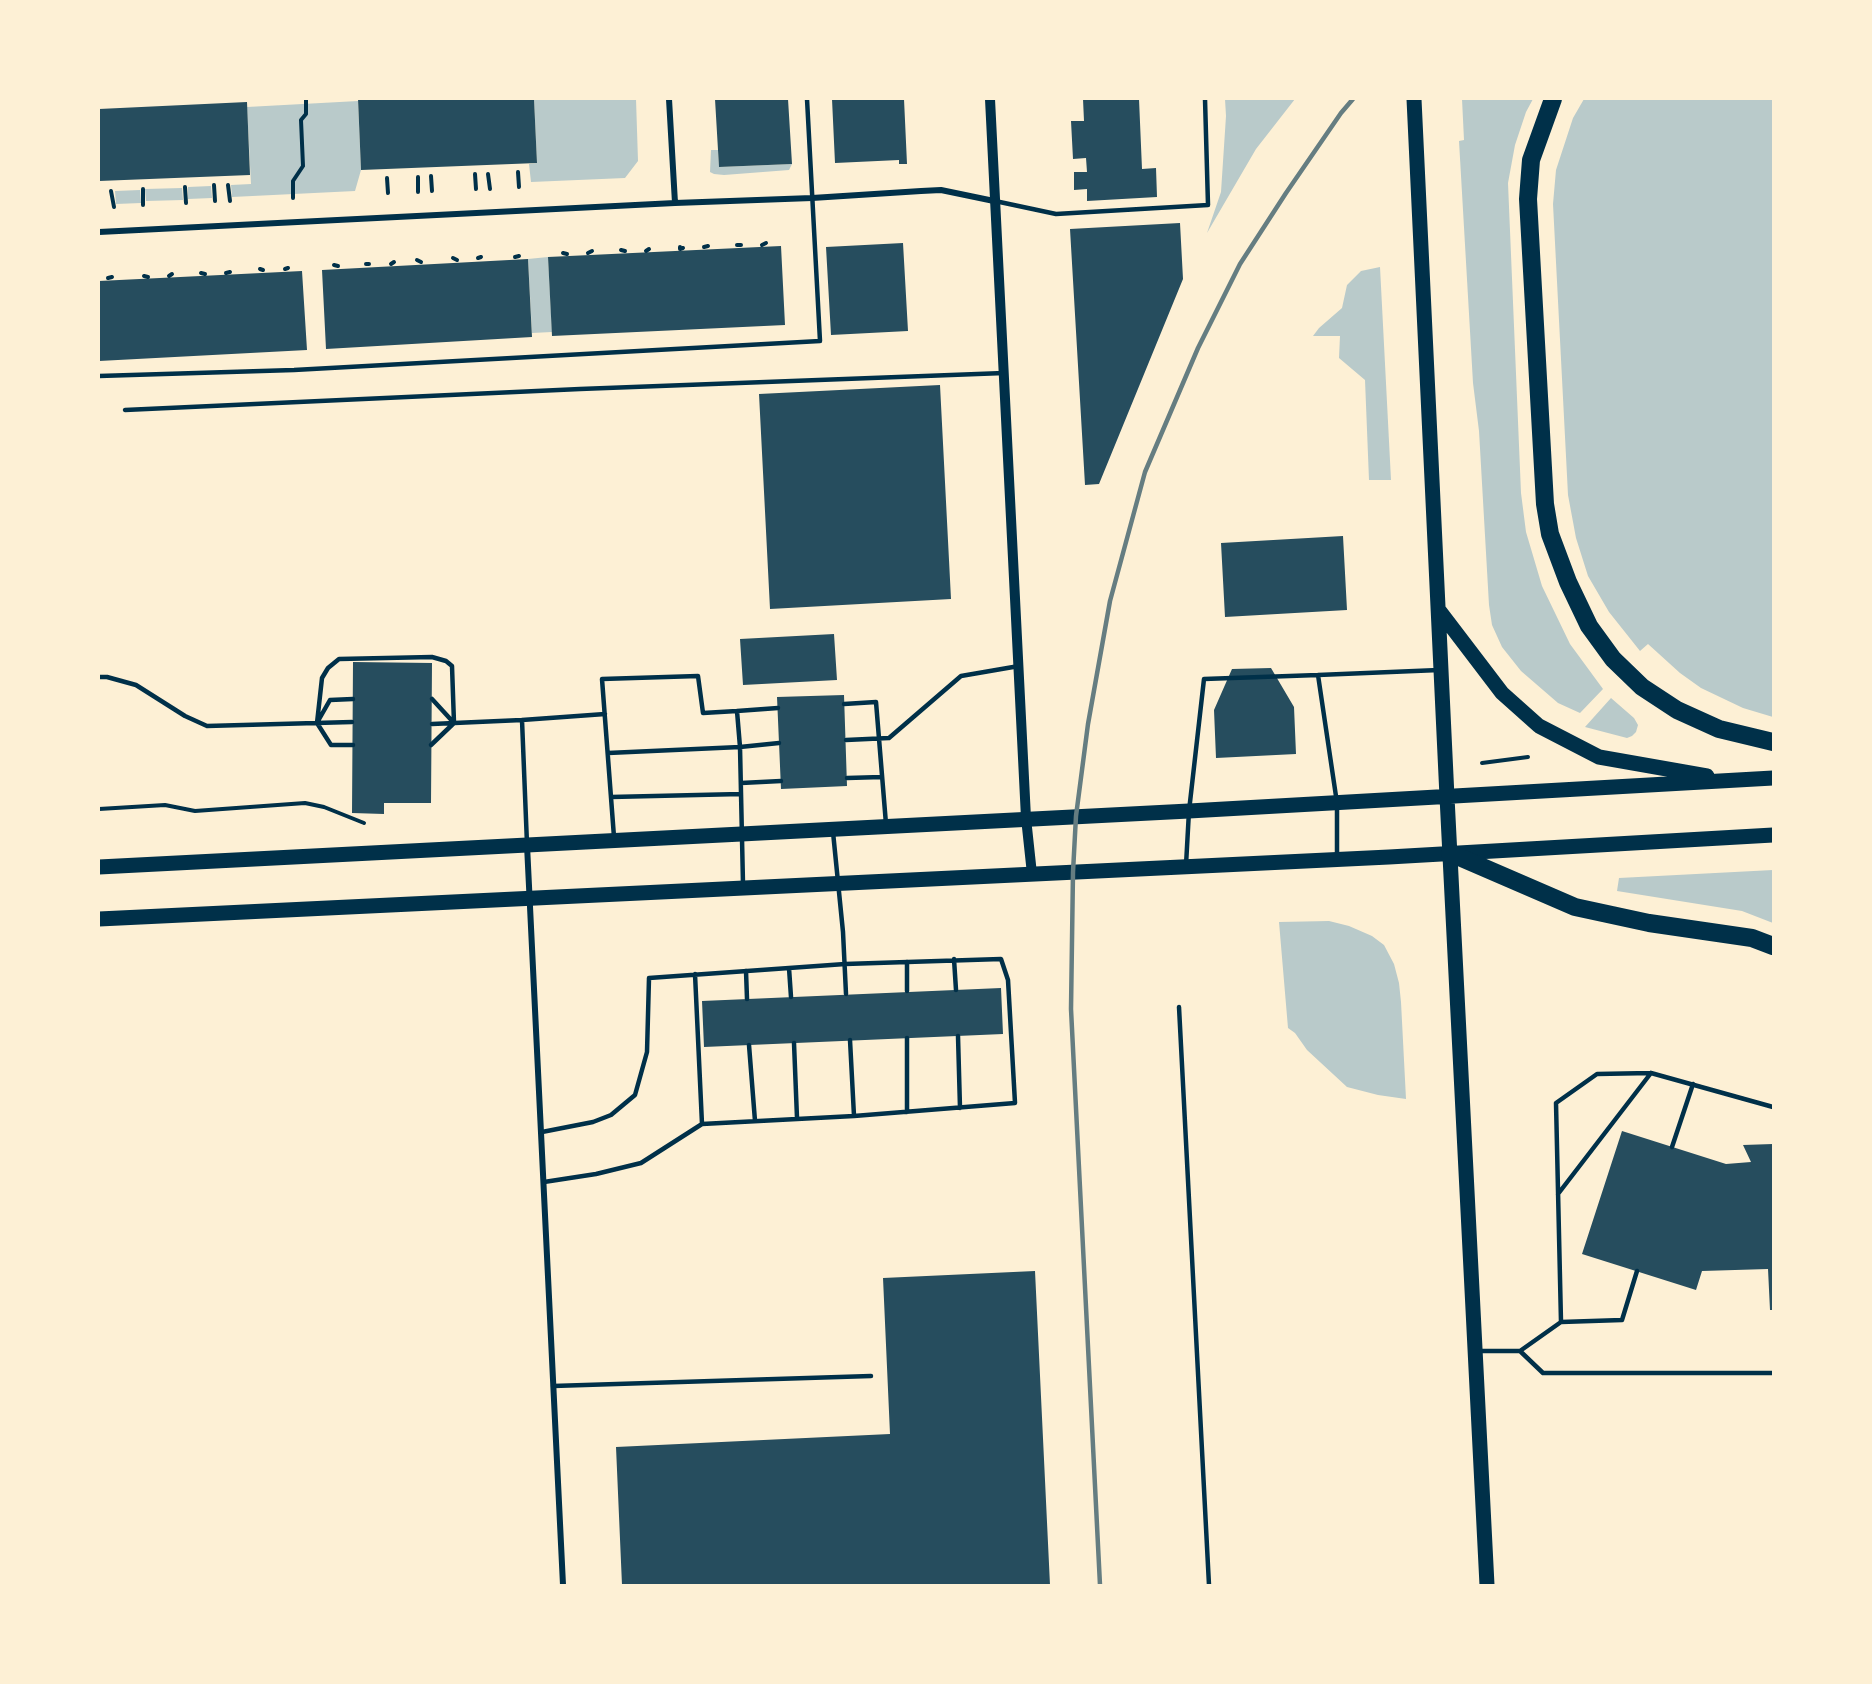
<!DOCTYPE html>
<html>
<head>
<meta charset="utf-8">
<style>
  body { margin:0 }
  #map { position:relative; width:1872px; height:1684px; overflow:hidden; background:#fdf0d5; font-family:Overpass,sans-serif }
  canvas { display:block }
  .frame { position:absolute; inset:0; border:100px solid #fdf0d5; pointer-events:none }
</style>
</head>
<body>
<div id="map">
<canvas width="1872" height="1684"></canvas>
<div class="frame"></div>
</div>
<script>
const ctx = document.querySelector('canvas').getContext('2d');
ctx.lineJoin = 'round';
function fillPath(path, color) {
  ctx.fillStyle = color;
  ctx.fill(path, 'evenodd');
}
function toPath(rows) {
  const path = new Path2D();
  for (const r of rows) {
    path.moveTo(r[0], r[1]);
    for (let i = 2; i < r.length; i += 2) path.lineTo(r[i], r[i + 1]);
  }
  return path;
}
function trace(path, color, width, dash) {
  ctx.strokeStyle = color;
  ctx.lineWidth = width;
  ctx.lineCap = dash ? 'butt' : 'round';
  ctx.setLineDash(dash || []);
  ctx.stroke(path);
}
fillPath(toPath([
  [534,99,636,99,638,161,625,178,531,182,529,164,537,163],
  [1225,99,1295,99,1256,149,1207,233,1221,192,1226,116],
  [1462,99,1533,99,1526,112,1515,145,1508,183,1521,493,1526,532,1542,586,1570,644,1603,689,1580,713,1558,703,1521,671,1502,647,1492,625,1489,605,1479,431,1473,383,1459,141,1464,140],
  [1584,99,1773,99,1773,717,1743,708,1701,688,1680,673,1648,644,1640,651,1609,612,1588,576,1576,538,1568,495,1553,204,1556,170,1573,118],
  [358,101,361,170,355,191,232,197,231,185,251,184,247,107],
  [711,150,718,150,719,167,792,164,789,170,724,175,714,174,710,172],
  [211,186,212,198,188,199,188,187],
  [182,188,183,200,146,201,145,189],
  [140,190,141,203,116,204,115,191],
  [548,257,552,332,532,333,528,259],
  [1380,267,1391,480,1369,480,1365,380,1339,358,1340,336,1313,336,1319,328,1342,308,1347,285,1361,271],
  [1611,698,1634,718,1638,725,1636,732,1632,736,1627,738,1585,727],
  [1773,870,1773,923,1742,911,1617,891,1619,878],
  [1329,921,1349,926,1372,936,1384,945,1394,964,1399,983,1401,1002,1406,1099,1378,1095,1347,1087,1307,1050,1295,1033,1288,1028,1279,922]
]), '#b9caca');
fillPath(toPath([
  [358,99,534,99,537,163,361,170],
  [715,99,788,99,792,164,719,167],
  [832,99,904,99,907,164,899,164,899,160,835,163],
  [1083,99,1139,99,1142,169,1156,168,1157,197,1087,201,1087,189,1074,190,1074,172,1087,172,1086,158,1073,159,1071,121,1084,121],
  [247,102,250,175,99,181,99,109],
  [1180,223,1183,279,1099,484,1085,485,1070,229],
  [903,243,908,331,831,335,826,247],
  [781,246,785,325,552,336,548,257],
  [528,259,532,337,326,349,322,270],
  [302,271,307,350,99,361,99,281],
  [940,385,951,599,770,609,759,394],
  [1343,536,1347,610,1225,617,1221,543],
  [834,634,837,680,743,685,740,639],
  [353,662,432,663,431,803,384,803,384,814,352,813],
  [1271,668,1294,707,1296,754,1216,758,1214,710,1232,669],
  [844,695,847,786,781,789,777,697],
  [1001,988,1003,1034,704,1047,702,1001],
  [1622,1131,1726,1164,1751,1162,1743,1145,1773,1144,1773,1310,1770,1310,1768,1269,1702,1271,1696,1290,1582,1254],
  [1035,1271,1050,1585,622,1585,616,1447,890,1434,883,1278]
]), '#264d5e');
trace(toPath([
  [518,172,519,187],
  [475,174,476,189],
  [488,174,490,189],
  [431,176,432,191],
  [418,177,418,192],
  [387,178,388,193],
  [214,185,215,201],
  [228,185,230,201],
  [185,187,186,203],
  [143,189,143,205],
  [111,191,114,207],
  [293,198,293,181,303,166,301,120,306,114,306,99],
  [737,245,741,245],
  [762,245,766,243],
  [680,247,680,249,683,248],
  [704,247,708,246],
  [621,250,625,251],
  [646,251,649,249],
  [563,253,567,254],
  [588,253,592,251],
  [515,257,519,256],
  [453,258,457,260],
  [478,258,481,257],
  [417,260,421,262],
  [366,264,369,264],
  [391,264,394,262],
  [334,265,338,266],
  [260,269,263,270],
  [285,269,288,268],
  [201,273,205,274],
  [226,273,230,272],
  [144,276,148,277],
  [169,276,172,274],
  [108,278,112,277],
  [1482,763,1528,757],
  [99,809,165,805,195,811,305,803,324,807,364,823]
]), '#003049', 4);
trace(toPath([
  [995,201,1056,214,1208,205,1205,99],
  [99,376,294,370,820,341,807,99],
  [125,410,580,389,1004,373],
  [1318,675,1439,670],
  [99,677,107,677,136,685,185,716,207,726,352,722],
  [432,699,454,723],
  [844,704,876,702,886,824],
  [522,720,605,714],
  [318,721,330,700,353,699],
  [432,724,522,720,527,844],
  [846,740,889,738,961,676,1019,666],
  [353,745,331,745,317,723,322,678,328,668,339,659,432,657,446,661,452,666,454,723,431,745],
  [608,753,740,747,737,711,778,708],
  [847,778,882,777],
  [741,783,781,781],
  [611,797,741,794],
  [833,832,843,932,846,994],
  [614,837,602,679,698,676,703,713,737,711],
  [1186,865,1189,811,1204,679,1318,675,1337,803,1337,857],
  [743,884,740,747,779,743],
  [954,959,956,990],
  [789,968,791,997],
  [746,971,747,999],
  [695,974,702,1124],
  [907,991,907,962],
  [1179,1007,1209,1585],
  [958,1036,960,1108],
  [907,1038,907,1112],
  [850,1040,854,1116],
  [794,1043,797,1118],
  [749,1045,755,1121],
  [542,1132,593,1122,611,1115,635,1095,647,1052,649,978,845,964,1001,959,1008,980,1015,1103,854,1116,702,1124,641,1163,596,1174,544,1182],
  [1672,1147,1693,1084],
  [1558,1194,1651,1073],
  [1561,1322,1622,1320,1637,1271],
  [1477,1351,1520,1351,1561,1322,1556,1103,1597,1074,1651,1073,1773,1107],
  [1520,1351,1543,1373,1773,1373],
  [553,1386,871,1376]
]), '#003049', 4.5);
trace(toPath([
  [669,99,675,203],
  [99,232,675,203,812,198,921,191,941,190,994,201],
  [527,845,563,1585]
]), '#003049', 6);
trace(toPath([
  [990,99,1026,818,1032,874]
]), '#003049', 10);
trace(toPath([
  [1414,99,1447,797,1487,1585],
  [1438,609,1502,693,1539,726,1599,757,1707,776],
  [99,867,1189,811,1773,778],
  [99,919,1389,857,1773,835]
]), '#003049', 15);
trace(toPath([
  [1553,99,1531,160,1528,199,1545,504,1550,534,1568,582,1589,626,1613,659,1642,687,1677,710,1719,729,1773,742],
  [1450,853,1575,907,1649,923,1752,938,1773,946]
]), '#003049', 18);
trace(toPath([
  [1100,1585,1071,1009,1073,872,1076,816,1088,724,1110,601,1145,472,1198,348,1240,264,1286,193,1341,113,1353,99]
]), '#657d81', 4.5);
</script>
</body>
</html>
